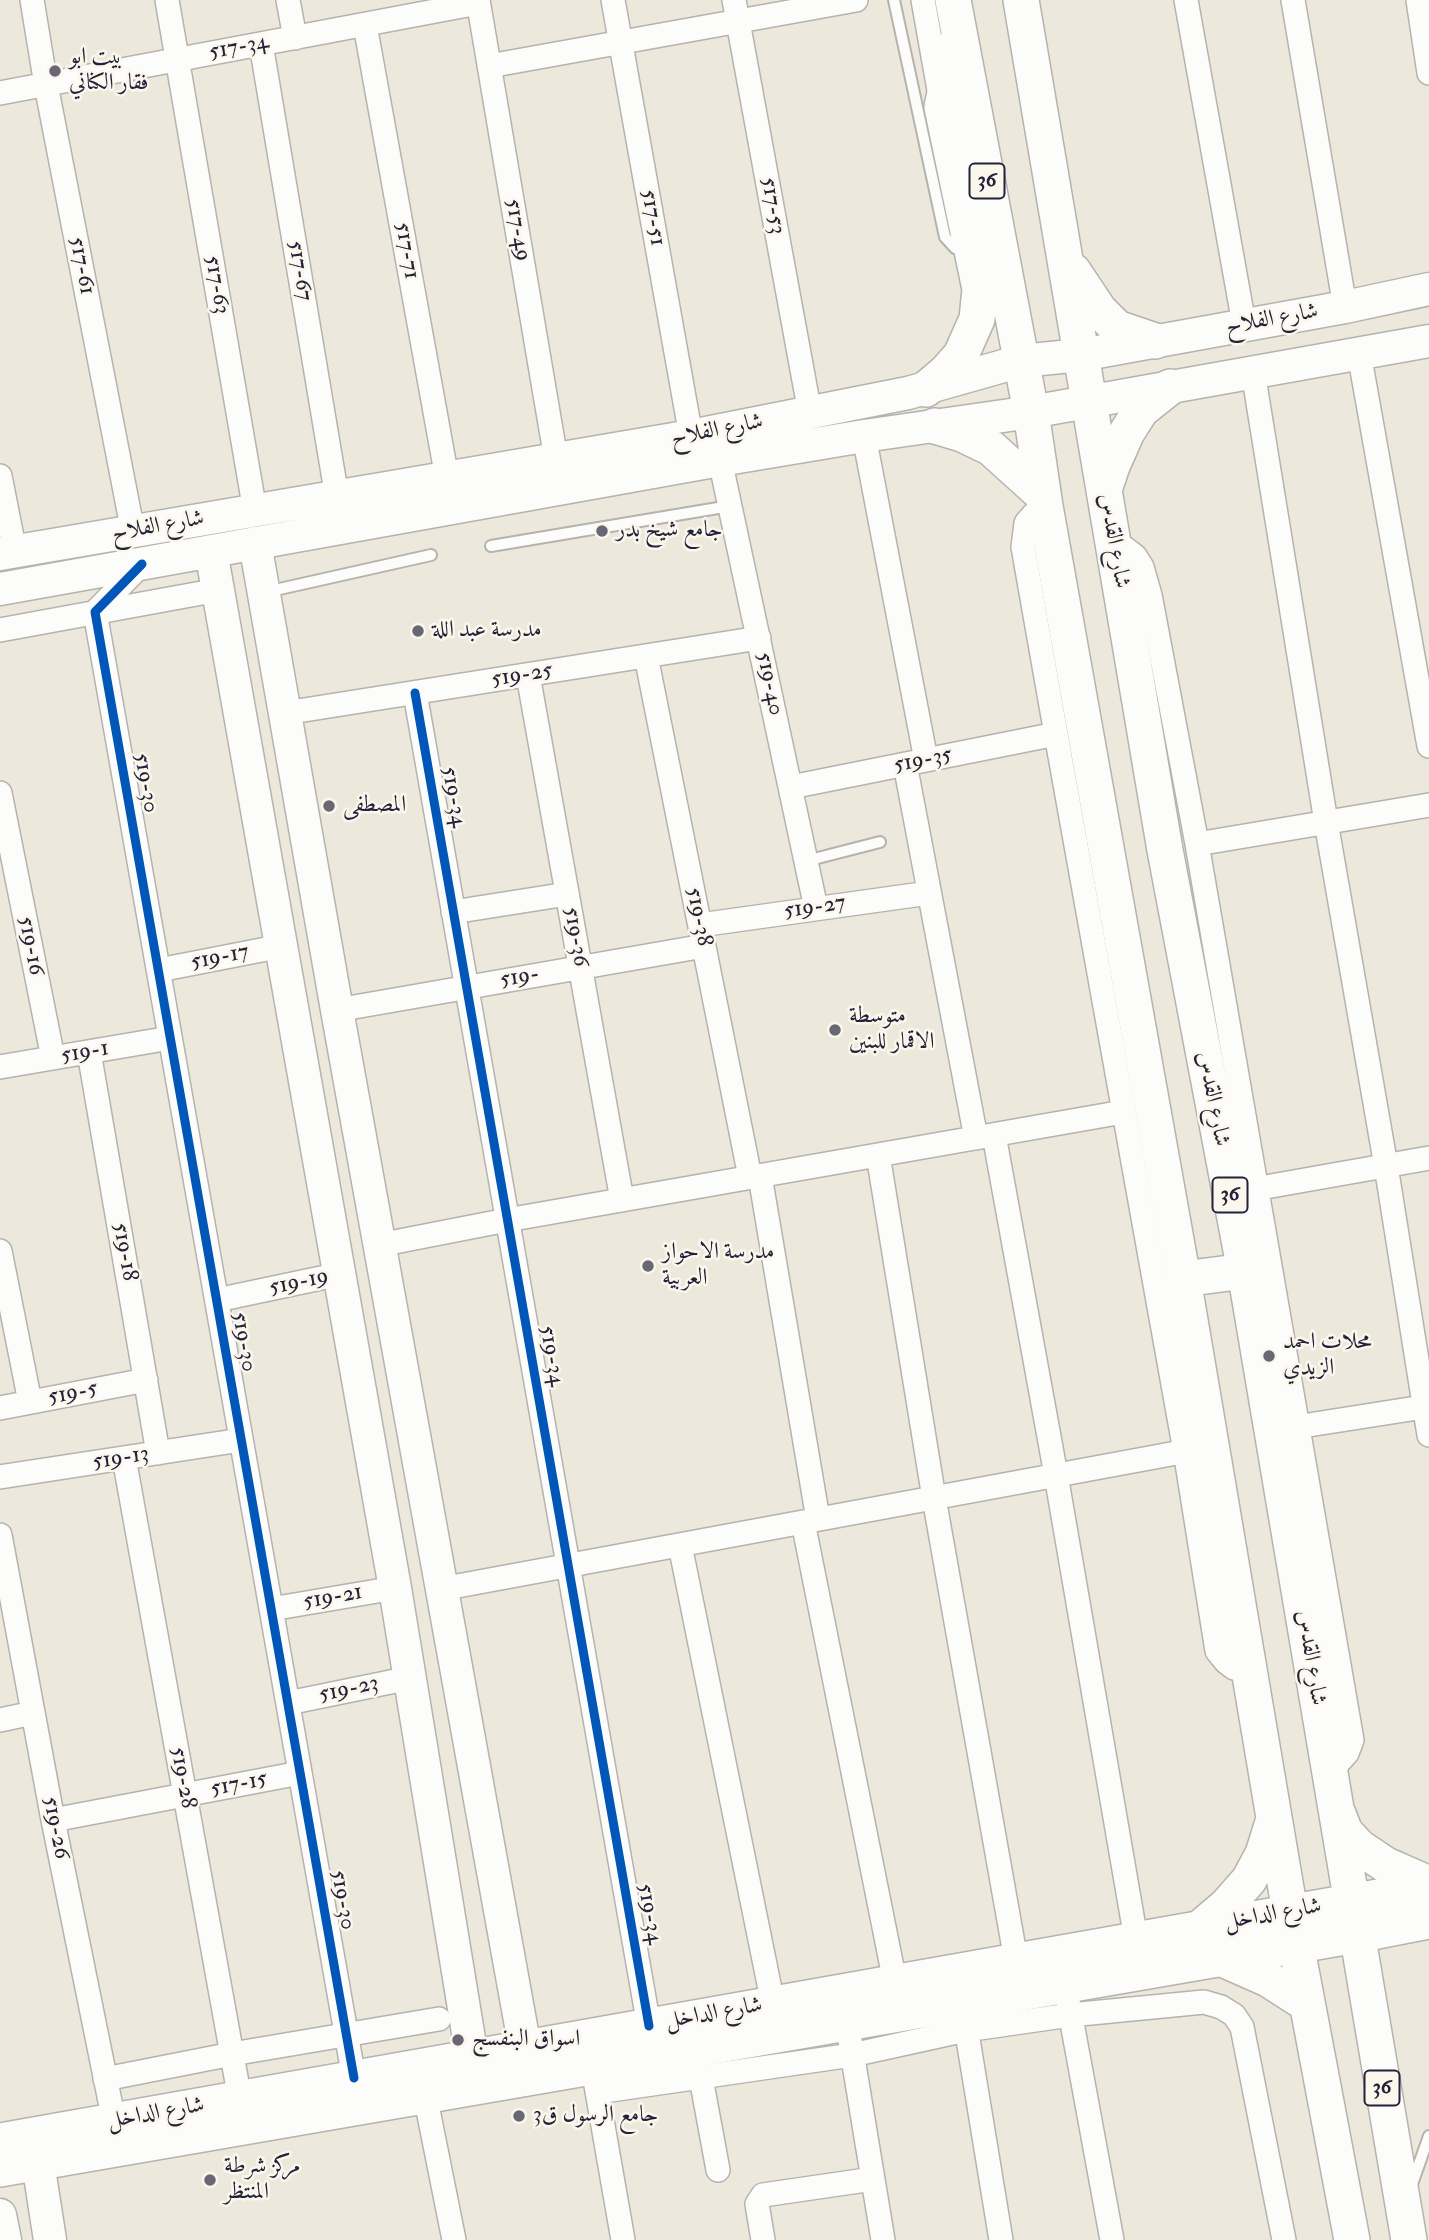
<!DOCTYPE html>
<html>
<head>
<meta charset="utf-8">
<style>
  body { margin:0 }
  canvas { display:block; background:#ede8dc }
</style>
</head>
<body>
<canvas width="1429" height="2240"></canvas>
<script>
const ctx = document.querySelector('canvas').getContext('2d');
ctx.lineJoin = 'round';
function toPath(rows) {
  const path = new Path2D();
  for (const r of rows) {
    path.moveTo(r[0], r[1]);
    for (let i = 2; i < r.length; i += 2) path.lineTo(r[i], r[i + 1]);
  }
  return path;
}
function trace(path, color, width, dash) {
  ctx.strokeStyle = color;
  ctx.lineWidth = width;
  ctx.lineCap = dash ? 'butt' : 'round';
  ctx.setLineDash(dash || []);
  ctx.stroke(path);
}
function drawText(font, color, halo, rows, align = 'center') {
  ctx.font = font + ' "IM FELL Double Pica",Amiri,serif';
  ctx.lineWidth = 5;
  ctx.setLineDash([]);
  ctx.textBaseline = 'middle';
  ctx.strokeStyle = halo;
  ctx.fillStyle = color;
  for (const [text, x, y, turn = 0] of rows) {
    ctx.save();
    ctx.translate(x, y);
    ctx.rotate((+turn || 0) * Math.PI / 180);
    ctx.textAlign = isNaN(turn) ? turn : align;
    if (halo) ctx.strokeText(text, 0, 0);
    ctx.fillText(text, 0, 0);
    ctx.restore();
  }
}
const lane = toPath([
  [894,0,945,237,955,248,964,251],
  [491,546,730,506],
  [266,592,431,555],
  [806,861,880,842],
  [1411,2187,1429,2136]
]);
const street = toPath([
  [32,0,46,85,133,532],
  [167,0,255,511],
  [288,0,295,38],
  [478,0,556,459],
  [613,0,691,436],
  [734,0,810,413],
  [923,0,939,90],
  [1186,0,1244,324],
  [1293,0,1345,307],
  [1418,0,1429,73],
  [365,25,447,478],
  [261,44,337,497],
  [489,66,856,0],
  [0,93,478,3],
  [1359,353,1429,746],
  [1253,372,1326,822,1386,1166,1429,1435],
  [864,436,926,760],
  [720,460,816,908],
  [0,476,15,552],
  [1045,506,1033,515,1026,523,1023,547,1056,734,1185,1451,1217,1651,1226,1662,1234,1668,1249,1672],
  [1113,544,1123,547,1135,556,1142,567,1150,595,1197,844,1352,1740,1347,1753,1329,1773],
  [142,564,95,612,354,2078],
  [0,630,218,590],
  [646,656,750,1177],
  [528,675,622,1200],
  [415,693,649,2026],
  [285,713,759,638],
  [905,764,976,1138],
  [791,787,1056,734],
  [0,793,53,1058],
  [1197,844,1429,805],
  [453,912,567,894],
  [700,925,929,893],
  [159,970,282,946],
  [337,1010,704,946],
  [89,1052,158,1453],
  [0,1067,170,1038],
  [994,1135,1056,1475,1136,1939],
  [878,1155,934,1498,1016,1960],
  [760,1176,818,1519],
  [1243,1191,1429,1158],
  [379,1245,507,1220,1123,1112],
  [0,1251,30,1402],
  [217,1300,340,1274],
  [0,1408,146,1380],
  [1283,1429,1429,1406],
  [124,1458,240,2099],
  [0,1477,241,1440],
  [803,1522,895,1982],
  [0,1535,53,1820,114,2121],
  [680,1545,773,2004],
  [441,1589,1198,1449],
  [271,1609,395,1588],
  [288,1703,410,1678],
  [0,1720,33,1713],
  [53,1820,300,1773],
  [1068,2001,1112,2240],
  [964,2015,1001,2240],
  [850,2040,883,2240],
  [701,2078,718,2170],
  [105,2079,232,2054,439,2019],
  [595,2080,623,2240],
  [597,2092,852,2055,966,2030,1070,2015,1204,2002,1221,2007,1234,2015,1242,2027,1284,2240],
  [425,2095,454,2240],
  [763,2240,757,2204,763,2195,873,2179]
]);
const secondary = toPath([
  [255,543,337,1010,525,2048],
  [211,551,395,1588,472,2057],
  [0,554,691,436,908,393,1021,361,1081,355,1345,307,1429,289],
  [0,589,720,460,864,436,1031,412,1429,341],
  [38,2163,50,2240],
  [0,2215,5,2240]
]);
const primary = toPath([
  [953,0,1031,412,1045,506,1183,1279,1290,1912,1352,2240],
  [1021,0,1165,850,1245,1271,1409,2240],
  [1073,271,1099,310,1117,328,1155,341],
  [926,389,946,372,961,355,977,319,980,289,942,107,955,45],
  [935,426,962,434,991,448,1043,495],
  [1104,490,1112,466,1127,432,1141,410,1170,387],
  [1183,1279,1245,1271],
  [1338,1814,1345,1832,1359,1847,1386,1865,1429,1884],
  [1200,1928,1226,1906,1249,1880,1263,1854,1273,1822],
  [1218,1957,1268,1979,1307,2004],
  [0,2141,1429,1888],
  [0,2169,1357,1935,1429,1921]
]);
trace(lane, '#b6b3ae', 14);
trace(street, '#b6b3ae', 26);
trace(secondary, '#b6b3ae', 35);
trace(primary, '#b6b3ae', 38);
trace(lane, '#fcfcfa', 10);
trace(street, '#fcfcfa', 23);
trace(secondary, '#fcfcfa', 32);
trace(primary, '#fcfcfa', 35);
trace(toPath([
  [142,564,95,612,354,2078],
  [415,693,649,2026]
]), '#0057b8', 9);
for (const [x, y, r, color] of [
  [55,71,7,"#696773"],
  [602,531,7,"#696773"],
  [418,631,7,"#696773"],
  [329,806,7,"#696773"],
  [835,1030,7,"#696773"],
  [648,1266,7,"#696773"],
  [1269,1356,7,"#696773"],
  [458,2040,7,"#696773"],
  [519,2116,7,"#696773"],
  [210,2180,7,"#696773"]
]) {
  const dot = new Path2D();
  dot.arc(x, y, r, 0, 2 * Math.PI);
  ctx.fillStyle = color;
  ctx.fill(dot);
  trace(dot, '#fbf7ec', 2.5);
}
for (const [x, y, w] of [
  [987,181,35],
  [1230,1195,35],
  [1382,2088,35]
]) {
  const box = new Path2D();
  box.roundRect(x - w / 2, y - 17.5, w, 35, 5);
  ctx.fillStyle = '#fbf7ec';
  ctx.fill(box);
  trace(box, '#22223b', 2);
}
drawText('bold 21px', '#22223b', null, [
  ["36",987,181],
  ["36",1230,1195],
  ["36",1382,2088]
]);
drawText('23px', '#22223b', '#fbf7ec', [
  ["517-34",239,48,-11],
  ["517-53",772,206,80],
  ["517-51",652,218,80],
  ["517-49",517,230,80],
  ["517-71",406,251,80],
  ["517-61",81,266,79],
  ["517-67",299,271,81],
  ["517-63",216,285,80],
  ["شارع الفلاح",1272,320,-10],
  ["شارع الفلاح",717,431,-11],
  ["شارع الفلاح",158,527,-10],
  ["شارع القدس",1113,541,80],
  ["519-25",522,676,-9],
  ["519-40",769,684,78],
  ["519-35",923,761,-11],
  ["519-30",145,783,80],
  ["519-34",453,797,80],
  ["519-27",815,908,-8],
  ["519-38",698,917,79],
  ["519-36",575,937,80],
  ["519-16",30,946,79],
  ["519-17",220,958,-11],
  ["519-",520,978,-10],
  ["519-1",85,1053,-10],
  ["شارع القدس",1212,1099,79],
  ["519-18",124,1252,80],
  ["519-19",299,1283,-12],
  ["519-30",243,1342,80],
  ["519-34",551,1356,80],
  ["519-5",73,1394,-11],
  ["519-13",121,1459,-9],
  ["519-21",333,1598,-10],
  ["شارع القدس",1310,1658,81],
  ["519-23",349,1690,-12],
  ["519-28",182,1778,80],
  ["517-15",239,1785,-11],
  ["519-26",55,1828,79],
  ["519-30",342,1900,80],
  ["519-34",649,1914,80],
  ["شارع الداخل",1273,1915,-10],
  ["شارع الداخل",714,2014,-10],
  ["شارع الداخل",156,2114,-10]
]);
drawText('23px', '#22223b', '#fbf7ec', [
  ["بيت ابو",69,58],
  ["فقار الكناني",69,84],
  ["جامع شيخ بدر",616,531],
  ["مدرسة عبد اللة",432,631],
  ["المصطفى",343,806],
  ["متوسطة",849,1017],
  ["الاقمار للبنين",849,1043],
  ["مدرسة الاحواز",662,1253],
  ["العربية",662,1279],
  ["محلات احمد",1283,1343],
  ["الزيدي",1283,1369],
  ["اسواق البنفسج",472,2040],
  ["جامع الرسول ق3",533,2116],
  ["مركز شرطة",224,2167],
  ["المنتظر",224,2193]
], 'left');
</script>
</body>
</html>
